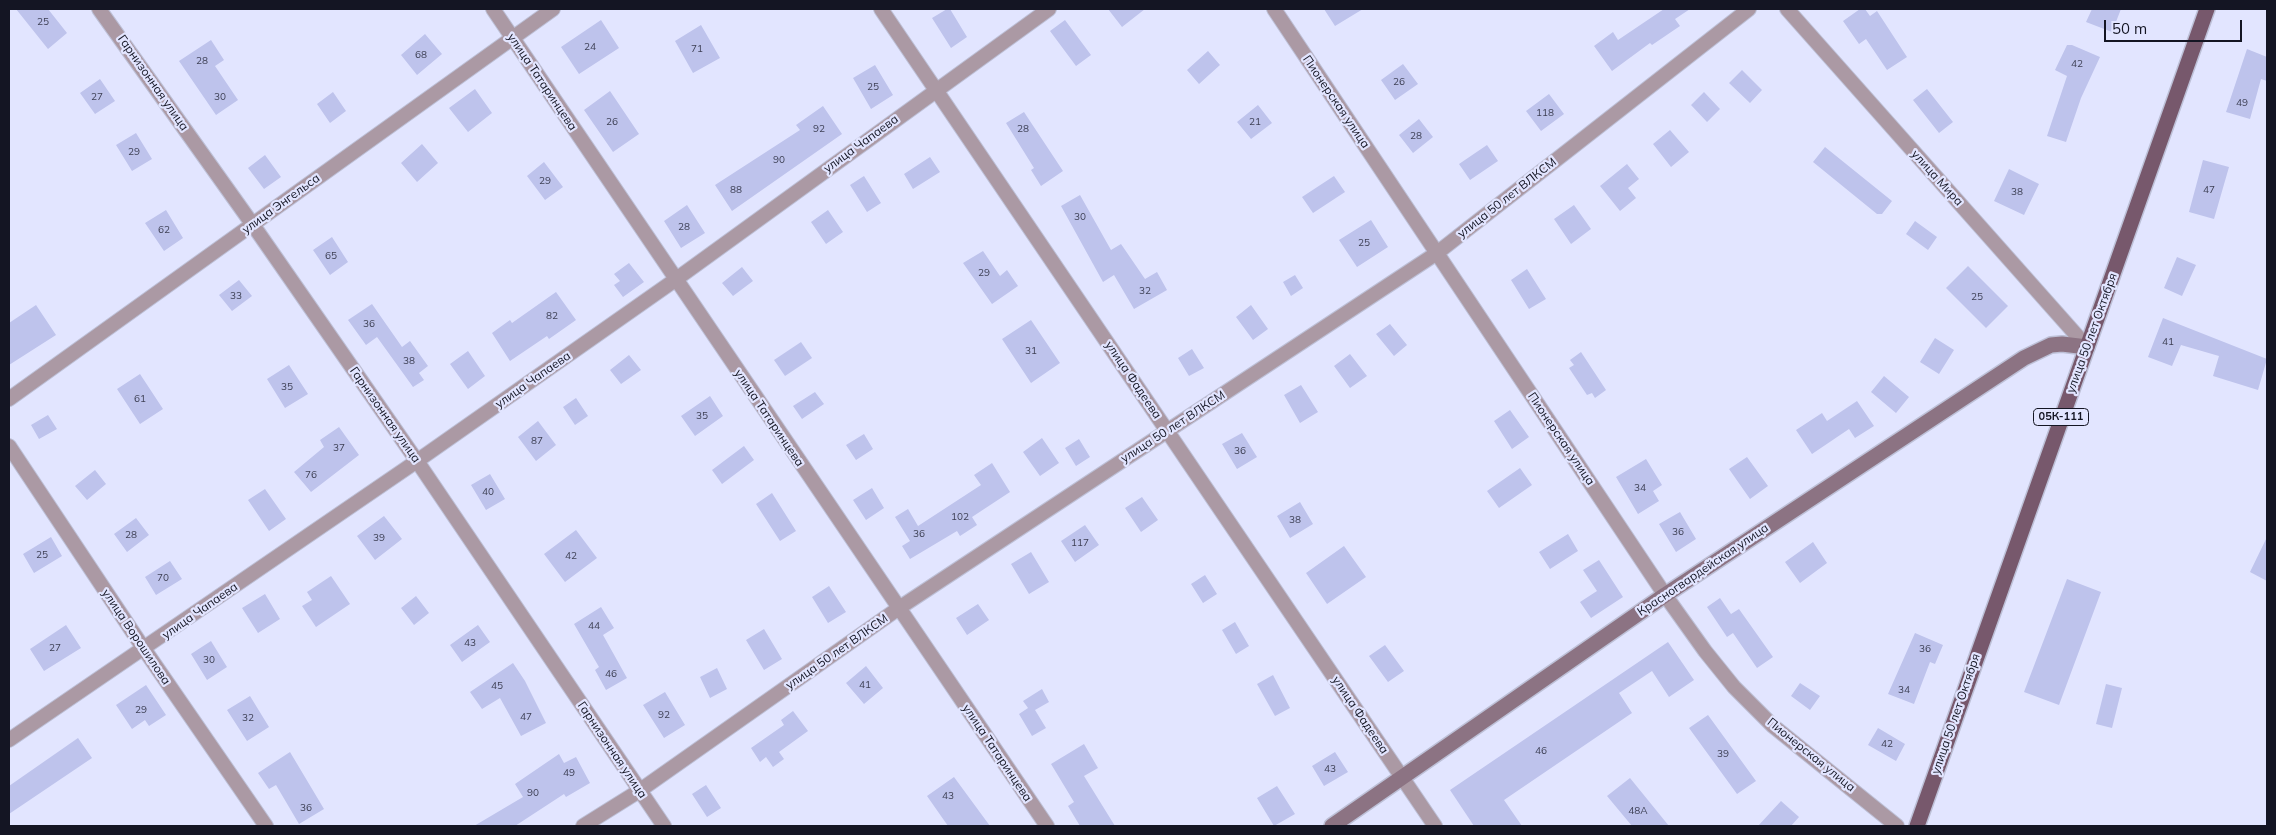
<!DOCTYPE html>
<html>
<head>
<meta charset="utf-8">
<style>
  body { margin:0 }
  #map { position:relative; width:2276px; height:835px; overflow:hidden; background:#e2e5ff; font-family:Mulish,sans-serif }
  canvas { display:block }
  .frame { position:absolute; inset:0; border:10px solid #141523; pointer-events:none }
  .scale { position:absolute; left:2104px; top:20px; width:138px; height:22px; box-sizing:border-box; border:2px solid #141523; border-top:0; padding-left:6px; font-size:15px; line-height:18px; white-space:nowrap; color:#141523; -webkit-text-stroke:4px #e2e5ff; paint-order:stroke }
</style>
</head>
<body>
<div id="map">
<canvas width="2276" height="835"></canvas>
<div class="frame"></div>
<div class="scale">50 m</div>
</div>
<script>
const ctx = document.querySelector('canvas').getContext('2d');
ctx.lineJoin = 'round';
function fillPath(path, color) {
  ctx.fillStyle = color;
  ctx.fill(path, 'evenodd');
}
function toPath(rows) {
  const path = new Path2D();
  for (const r of rows) {
    path.moveTo(r[0], r[1]);
    for (let i = 2; i < r.length; i += 2) path.lineTo(r[i], r[i + 1]);
  }
  return path;
}
function trace(path, color, width, dash) {
  ctx.strokeStyle = color;
  ctx.lineWidth = width;
  ctx.lineCap = dash ? 'butt' : 'round';
  ctx.setLineDash(dash || []);
  ctx.stroke(path);
}
function drawText(font, color, halo, rows, align = 'center') {
  ctx.font = font + ' Mulish,sans-serif';
  ctx.lineWidth = 4.5;
  ctx.setLineDash([]);
  ctx.textBaseline = 'middle';
  ctx.strokeStyle = halo;
  ctx.fillStyle = color;
  for (const [text, x, y, turn = 0] of rows) {
    ctx.save();
    ctx.translate(x, y);
    ctx.rotate((+turn || 0) * Math.PI / 180);
    ctx.textAlign = isNaN(turn) ? turn : align;
    if (halo) ctx.strokeText(text, 0, 0);
    ctx.fillText(text, 0, 0);
    ctx.restore();
  }
}
fillPath(toPath([
  [16,9,48,9,67,33,48,49],
  [947,9,950,9,967,37,951,48,932,18],
  [1108,9,1145,9,1122,27],
  [1324,9,1363,9,1335,26],
  [1664,9,1690,9,1675,19,1680,26,1652,45,1650,43,1612,71,1594,46,1613,32,1618,40],
  [1860,9,1865,9,1870,16,1877,11,1907,57,1887,70,1866,39,1859,44,1843,21],
  [2092,9,2121,9,2112,32,2086,22],
  [601,20,619,48,579,74,561,47],
  [1065,20,1091,55,1076,66,1050,31],
  [701,25,720,58,693,73,675,41],
  [425,34,442,54,417,75,401,55],
  [211,40,224,60,215,66,238,100,216,115,179,61],
  [2067,45,2072,45,2100,57,2081,98,2066,142,2047,136,2067,76,2055,70],
  [2247,49,2267,57,2267,81,2261,79,2250,119,2226,112],
  [1208,51,1220,65,1199,84,1187,70],
  [1403,64,1418,84,1395,100,1381,80],
  [875,65,893,95,871,109,853,78],
  [1742,70,1762,90,1750,103,1729,83],
  [100,79,115,101,95,114,80,93],
  [475,89,492,113,468,132,449,108],
  [1927,89,1953,122,1939,133,1913,100],
  [610,91,639,134,613,152,584,110],
  [333,92,346,111,330,123,317,104],
  [1704,92,1720,109,1707,122,1691,105],
  [1549,94,1564,114,1541,131,1526,111],
  [1258,105,1272,123,1251,139,1237,122],
  [823,106,842,134,732,211,715,185,800,130,796,125],
  [1024,112,1063,171,1041,186,1031,170,1034,168,1006,123],
  [1419,119,1433,137,1413,153,1399,135],
  [1670,130,1689,152,1671,167,1653,144],
  [136,133,152,159,132,171,116,145],
  [422,144,438,163,417,182,401,163],
  [1487,145,1498,161,1470,180,1459,164],
  [1825,147,1892,201,1882,214,1877,214,1813,162],
  [265,155,281,177,264,189,248,168],
  [930,157,940,172,913,189,904,174],
  [2203,160,2229,167,2214,219,2189,212],
  [544,162,563,187,545,200,527,176],
  [1627,164,1639,179,1628,188,1636,198,1620,211,1600,186],
  [2009,169,2039,184,2024,215,1994,201],
  [864,176,881,203,867,212,850,185],
  [1334,176,1345,192,1313,213,1302,197],
  [1080,195,1111,250,1121,244,1145,279,1157,272,1167,290,1134,309,1114,275,1103,282,1061,206],
  [687,205,705,233,681,248,664,221],
  [1574,205,1591,229,1571,244,1554,219],
  [166,210,183,238,164,251,145,223],
  [828,210,843,232,826,244,811,222],
  [1371,220,1388,247,1357,267,1339,240],
  [1915,221,1937,237,1928,250,1906,234],
  [332,237,348,262,330,275,313,250],
  [983,251,1000,276,1007,270,1018,286,992,304,963,263],
  [2177,257,2196,265,2182,296,2164,288],
  [629,263,644,282,623,297,614,285,620,281,614,274],
  [1968,266,2008,306,1986,328,1946,288],
  [742,267,753,281,733,296,722,283],
  [1527,269,1546,299,1529,309,1511,280],
  [1295,275,1303,288,1291,296,1283,282],
  [239,280,252,296,232,311,219,295],
  [556,292,576,320,549,339,547,336,510,361,492,333,510,320,512,323],
  [372,304,402,347,410,341,428,366,419,373,424,380,413,387,377,337,366,345,348,320],
  [36,305,56,335,9,365,9,323],
  [1251,305,1268,329,1253,340,1236,317],
  [2163,318,2267,359,2258,390,2213,376,2219,356,2181,345,2172,366,2148,357],
  [1031,320,1060,363,1031,383,1002,339],
  [1390,324,1407,345,1394,356,1376,334],
  [1935,338,1954,350,1939,374,1920,362],
  [801,342,812,358,785,376,774,360],
  [1192,349,1204,368,1189,376,1178,358],
  [468,351,485,376,468,389,450,364],
  [1581,352,1606,390,1595,398,1592,393,1587,395,1569,368,1574,365,1570,360],
  [1350,354,1367,376,1350,388,1334,366],
  [629,355,641,370,621,384,610,370],
  [289,365,308,394,285,408,267,379],
  [140,374,163,409,140,424,117,389],
  [1884,376,1909,397,1896,413,1871,392],
  [1301,385,1318,412,1300,423,1284,395],
  [815,392,824,404,802,419,793,406],
  [710,396,723,416,695,436,681,416],
  [576,398,588,416,575,425,563,407],
  [1857,401,1874,426,1855,438,1849,429,1812,454,1796,430,1822,413,1827,421],
  [1510,410,1529,437,1512,449,1494,421],
  [48,415,57,429,39,439,31,425],
  [538,421,556,445,536,461,518,437],
  [339,427,359,455,311,492,294,472,324,447,320,440],
  [1242,433,1257,457,1237,469,1222,444],
  [864,434,873,449,856,460,846,445],
  [1042,438,1059,463,1040,476,1023,452],
  [1079,439,1090,457,1076,466,1065,448],
  [744,446,754,460,722,484,712,470],
  [1747,457,1768,486,1750,499,1729,469],
  [1646,459,1662,485,1653,491,1659,501,1638,514,1616,477],
  [992,463,1010,492,972,517,977,525,960,536,957,531,910,559,902,546,910,541,895,517,908,509,918,526,981,485,974,475],
  [1520,468,1532,485,1499,508,1487,491],
  [95,470,106,484,87,500,75,486],
  [490,474,505,499,486,510,471,485],
  [872,488,884,508,866,520,853,500],
  [265,489,286,519,269,531,248,500],
  [772,493,796,531,780,541,756,504],
  [1142,497,1158,520,1141,532,1125,508],
  [1300,502,1313,524,1290,538,1277,516],
  [1680,512,1696,539,1676,552,1659,524],
  [384,516,402,539,375,560,357,536],
  [136,518,149,535,127,552,114,534],
  [1085,525,1099,545,1075,562,1061,541],
  [576,530,597,558,565,582,544,554],
  [1568,534,1578,551,1550,569,1539,552],
  [51,537,62,556,34,573,23,554],
  [2267,537,2267,581,2250,572],
  [1813,542,1827,563,1800,583,1785,562],
  [1344,546,1366,577,1327,604,1306,573],
  [1031,552,1049,582,1029,594,1011,564],
  [1599,560,1623,597,1591,618,1580,602,1597,591,1583,570],
  [170,561,182,579,156,595,145,577],
  [1205,575,1217,594,1203,603,1191,584],
  [331,576,350,604,316,627,302,606,312,600,307,592],
  [2067,579,2101,592,2059,705,2024,692],
  [829,586,846,612,828,623,812,597],
  [265,594,280,619,258,633,242,608],
  [416,596,429,613,414,625,401,608],
  [1720,598,1731,614,1739,609,1773,657,1757,668,1733,633,1727,637,1707,607],
  [978,604,989,620,967,635,956,618],
  [601,607,614,628,603,635,627,678,606,690,595,670,599,667,574,624],
  [1235,622,1249,646,1236,654,1222,630],
  [66,625,81,648,44,671,30,649],
  [478,625,490,642,462,662,450,645],
  [764,629,782,659,764,670,746,640],
  [1915,633,1943,645,1935,664,1930,662,1914,704,1888,694],
  [211,641,227,667,207,680,191,654],
  [1668,642,1694,680,1669,697,1652,671,1619,693,1632,713,1504,800,1522,826,1474,826,1450,790],
  [1385,645,1404,671,1388,682,1369,656],
  [513,663,525,681,546,723,521,736,500,698,482,709,470,692],
  [866,666,883,688,864,704,846,683],
  [717,668,727,689,710,698,700,677],
  [1273,675,1290,708,1275,716,1257,684],
  [1800,683,1820,696,1810,710,1791,696],
  [2106,684,2122,688,2112,728,2096,724],
  [146,685,166,715,149,726,145,720,132,729,116,705],
  [1042,689,1049,702,1035,710,1046,728,1032,736,1019,714,1028,708,1023,701],
  [665,692,685,725,664,738,643,705],
  [250,696,269,727,247,741,227,710],
  [793,711,808,731,779,752,784,759,773,767,766,757,760,762,751,748,784,725,781,720],
  [1708,715,1756,781,1737,794,1689,728],
  [1878,728,1905,744,1896,761,1868,745],
  [78,738,92,758,9,814,9,786],
  [1084,744,1098,768,1084,776,1115,826,1080,826,1068,806,1074,802,1051,764],
  [290,752,324,809,299,824,276,785,269,789,258,773],
  [1335,752,1348,772,1324,786,1312,766],
  [559,754,564,763,576,757,590,783,566,797,564,794,515,826,474,826,523,797,515,784],
  [954,777,990,826,948,826,927,796],
  [1630,778,1669,826,1632,826,1607,796],
  [706,785,721,808,707,817,692,794],
  [1277,786,1295,814,1274,826,1257,798],
  [1781,801,1799,817,1791,826,1758,826]
]), '#bec3ec');
const street = toPath([
  [99,9,253,225,417,461,664,826],
  [493,9,1047,826],
  [881,9,1435,826],
  [1274,9,1665,595,1705,651,1734,687,1773,726,1897,826],
  [1787,9,2087,347],
  [9,399,553,9],
  [9,446,144,649,266,826],
  [9,740,417,461,675,280,1049,9],
  [583,826,639,791,899,608,1437,253,1749,9]
]);
const secondary = toPath([
  [1332,826,1665,595,2024,358,2051,345,2062,344,2087,347]
]);
const primary = toPath([
  [1917,826,2207,9]
]);
trace(street, '#bdc0d7', 16);
trace(secondary, '#bdc0d7', 18);
trace(primary, '#bdc0d7', 18);
trace(street, '#ab99a4', 14);
trace(secondary, '#8c7383', 15);
trace(primary, '#77586c', 15);
drawText('10px', '#3e4055', null, [
  ["25",43,22],
  ["24",590,47],
  ["71",697,49],
  ["68",421,55],
  ["28",202,61],
  ["42",2077,64],
  ["26",1399,82],
  ["25",873,87],
  ["27",97,97],
  ["30",220,97],
  ["49",2242,103],
  ["118",1545,113],
  ["26",612,122],
  ["21",1255,122],
  ["92",819,129],
  ["28",1023,129],
  ["28",1416,136],
  ["29",134,152],
  ["90",779,160],
  ["29",545,181],
  ["88",736,190],
  ["47",2209,190],
  ["38",2017,192],
  ["30",1080,217],
  ["28",684,227],
  ["62",164,230],
  ["25",1364,243],
  ["65",331,256],
  ["29",984,273],
  ["32",1145,291],
  ["33",236,296],
  ["25",1977,297],
  ["82",552,316],
  ["36",369,324],
  ["41",2168,342],
  ["31",1031,351],
  ["38",409,361],
  ["35",287,387],
  ["61",140,399],
  ["35",702,416],
  ["87",537,441],
  ["37",339,448],
  ["36",1240,451],
  ["76",311,475],
  ["34",1640,488],
  ["40",488,492],
  ["102",960,517],
  ["38",1295,520],
  ["36",1678,532],
  ["36",919,534],
  ["28",131,535],
  ["39",379,538],
  ["117",1080,543],
  ["25",42,555],
  ["42",571,556],
  ["70",163,578],
  ["44",594,626],
  ["43",470,643],
  ["27",55,648],
  ["36",1925,649],
  ["30",209,660],
  ["46",611,674],
  ["41",865,685],
  ["45",497,686],
  ["34",1904,690],
  ["29",141,710],
  ["92",664,715],
  ["47",526,717],
  ["32",248,718],
  ["42",1887,744],
  ["46",1541,751],
  ["39",1723,754],
  ["43",1330,769],
  ["49",569,773],
  ["90",533,793],
  ["43",948,796],
  ["36",306,808],
  ["48А",1638,811]
]);
for (const [x, y, w] of [
  [2061,417,55]
]) {
  const box = new Path2D();
  box.roundRect(x - w / 2, y - 8.5, w, 17, 4);
  ctx.fillStyle = '#e2e5ff';
  ctx.fill(box);
  trace(box, '#141523', 1);
}
drawText('bold 11px', '#141523', null, [
  ["05К-111",2061,417]
]);
drawText('12px', '#141523', '#e2e5ff', [
  ["улица Татаринцева",542,82,56],
  ["Гарнизонная улица",153,83,55],
  ["Пионерская улица",1336,102,56],
  ["улица Чапаева",861,144,-36],
  ["улица Мира",1937,178,48],
  ["улица 50 лет ВЛКСМ",1507,198,-38],
  ["улица Энгельса",281,204,-36],
  ["улица 50 лет Октября",2092,333,-70],
  ["улица Чапаева",533,380,-35],
  ["улица Фадеева",1133,380,56],
  ["Гарнизонная улица",385,415,55],
  ["улица Татаринцева",769,418,56],
  ["улица 50 лет ВЛКСМ",1173,427,-33],
  ["Пионерская улица",1561,439,56],
  ["Красногвардейская улица",1703,570,-34],
  ["улица Чапаева",200,611,-35],
  ["улица Ворошилова",136,637,56],
  ["улица 50 лет ВЛКСМ",837,652,-35],
  ["улица 50 лет Октября",1956,714,-71],
  ["улица Фадеева",1360,715,56],
  ["Гарнизонная улица",612,750,56],
  ["улица Татаринцева",997,753,56],
  ["Пионерская улица",1811,755,39]
]);
</script>
</body>
</html>
